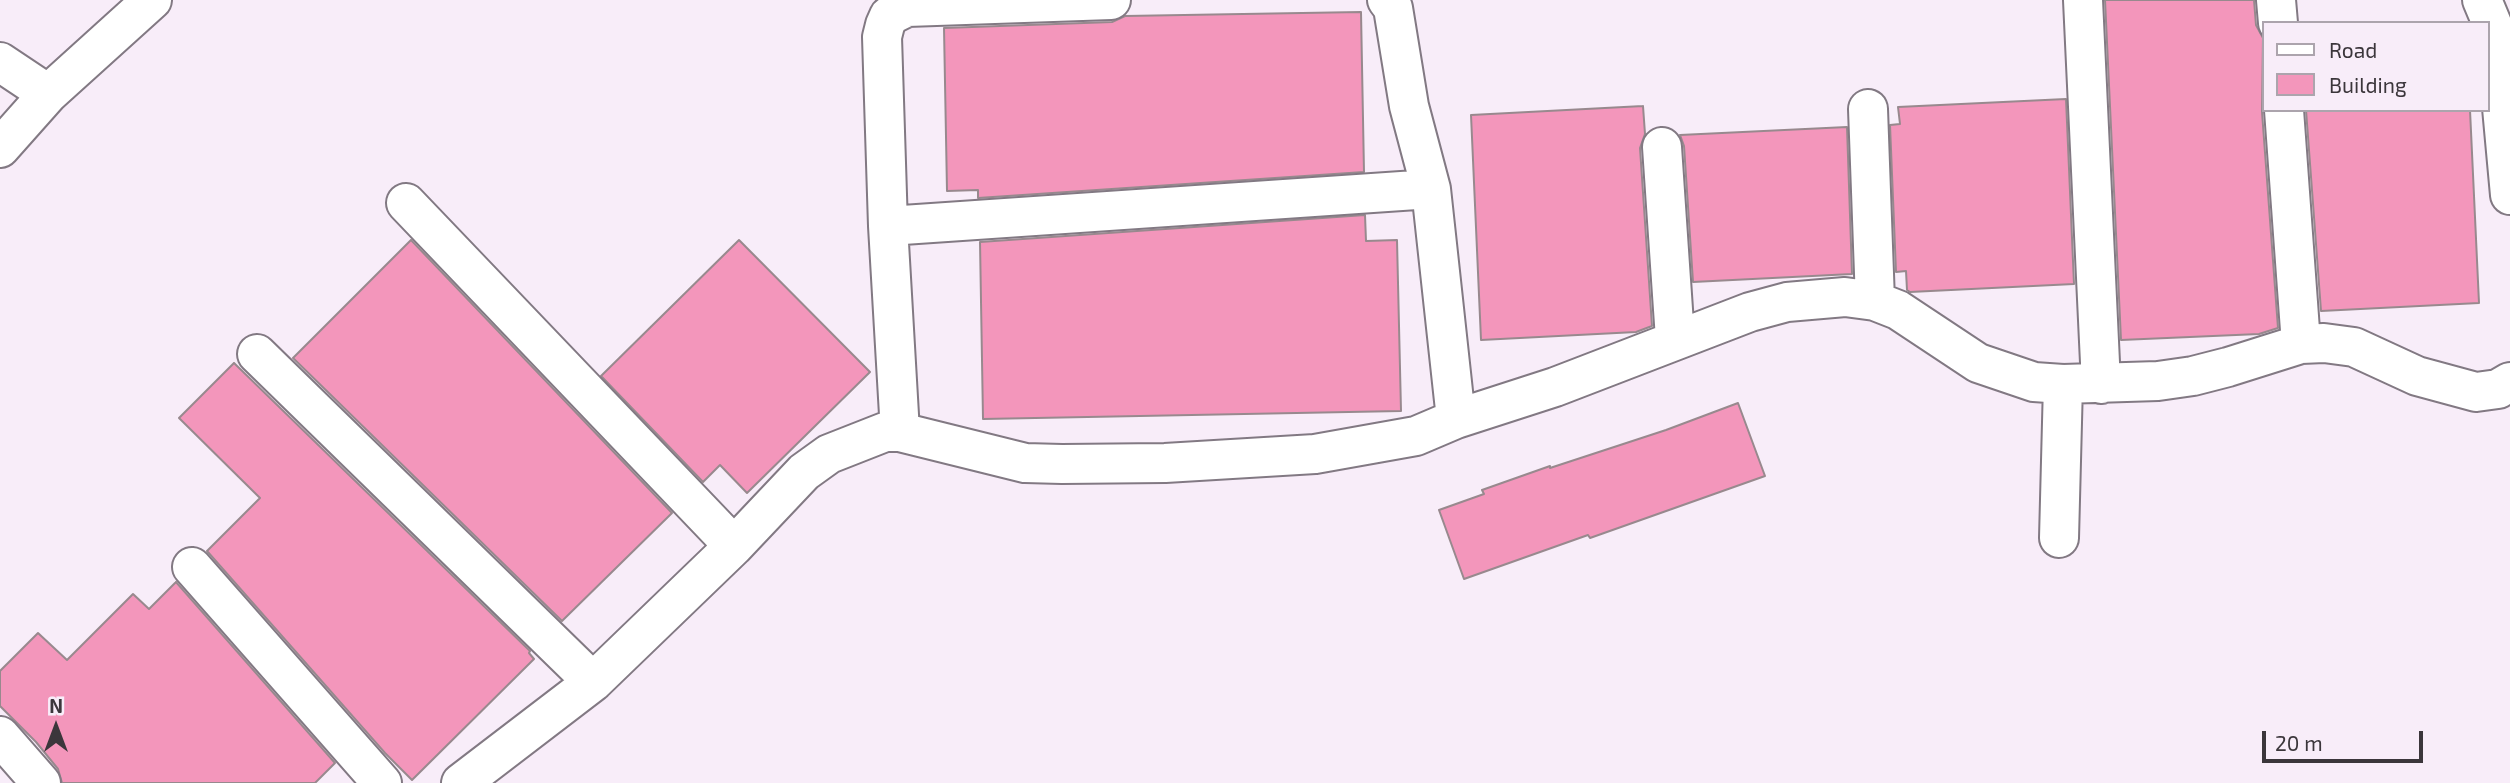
<!DOCTYPE html>
<html>
<head>
<meta charset="utf-8">
<style>
  body { margin:0 }
  #map { position:relative; width:2510px; height:783px; overflow:hidden; background:#f8edf9; font-family:"Exo 2",sans-serif }
  canvas { display:block }
  .legend { position:absolute; left:2262px; top:21px; width:228px; height:91px; box-sizing:border-box; background:#f8edf9; border:2px solid #aca4ad; margin:0; padding:9px 12px; list-style:none; font-size:21px; color:#3b363b }
  .legend li { display:flex; align-items:center; gap:14px; height:35px }
  .legend b { width:35px; border:2px solid #aca4ad }
  .north { position:absolute; left:21px; top:692px; width:70px; height:70px; -webkit-text-stroke:5px #f8edf9; paint-order:stroke; rotate:0deg; font-size:19px; font-weight:700; line-height:28px; text-align:center; color:#3b363b }
  .north::after { content:''; display:block; margin:auto; width:24px; height:32px; background:#3b363b; clip-path:polygon(50% 0,100% 100%,50% 72%,0 100%) }
  .scale { position:absolute; left:2262px; top:731px; width:161px; height:32px; box-sizing:border-box; border:4px solid #3b363b; border-top:0; padding-left:9px; font-size:21px; line-height:24px; white-space:nowrap; color:#3b363b; -webkit-text-stroke:5px #f8edf9; paint-order:stroke }
</style>
</head>
<body>
<div id="map">
<canvas width="2510" height="783"></canvas>
<ul class="legend">
<li><b style="height:9px;background:#fff"></b>Road</li>
<li><b style="height:19px;background:#f396bb"></b>Building</li>
</ul>
<div class="north">N</div>
<div class="scale">20 m</div>
</div>
<script>
const ctx = document.querySelector('canvas').getContext('2d');
ctx.lineJoin = 'round';
function fillPath(path, color) {
  ctx.fillStyle = color;
  ctx.fill(path, 'evenodd');
}
function toPath(rows) {
  const path = new Path2D();
  for (const r of rows) {
    path.moveTo(r[0], r[1]);
    for (let i = 2; i < r.length; i += 2) path.lineTo(r[i], r[i + 1]);
  }
  return path;
}
function trace(path, color, width, dash) {
  ctx.strokeStyle = color;
  ctx.lineWidth = width;
  ctx.lineCap = dash ? 'butt' : 'round';
  ctx.setLineDash(dash || []);
  ctx.stroke(path);
}
const building = toPath([
  [2105,0,2254,0,2256,25,2263,38,2262,112,2278,328,2259,334,2121,340,2105,0],
  [1361,12,1364,172,978,198,978,190,947,191,944,28,1112,22,1125,16,1361,12],
  [2066,99,2074,284,1910,292,1907,290,1906,271,1896,272,1890,125,1900,124,1898,107,2066,99],
  [1643,106,1645,134,1640,148,1652,326,1636,332,1481,340,1471,115,1643,106],
  [2306,110,2470,110,2479,303,2321,311,2306,110],
  [1847,127,1852,274,1693,282,1684,146,1680,135,1847,127],
  [1365,215,1366,241,1397,240,1401,411,983,419,980,242,1365,215],
  [411,240,672,513,562,621,293,358,411,240],
  [739,240,870,372,747,493,720,465,703,482,601,376,739,240],
  [234,363,530,651,529,653,534,659,412,780,385,753,207,551,260,498,179,418,234,363],
  [1738,403,1765,476,1590,538,1588,535,1464,579,1439,510,1484,494,1482,490,1550,466,1550,468,1666,430,1738,403],
  [176,582,335,763,315,783,62,783,58,769,36,742,0,706,0,671,38,633,67,660,133,594,149,609,176,582]
]);
fillPath(building, '#f396bb');
trace(building, '#98898e', 2);
const minor = toPath([
  [1387,0,1393,8,1409,106,1431,189,1456,419],
  [2083,0,2101,384],
  [2276,0,2278,23],
  [2482,0,2495,31,2510,195],
  [0,62,48,94],
  [1868,109,1875,301],
  [2284,110,2301,344],
  [1662,147,1675,339],
  [0,148,48,94,152,0],
  [406,203,734,546],
  [888,226,1431,189],
  [257,354,593,682],
  [900,432,888,226,882,37,885,25,889,16,907,7,1111,0],
  [2059,538,2063,384],
  [192,567,382,783],
  [0,736,41,783],
  [461,783,593,682,734,546,804,472,829,454,885,432,900,432,1025,463,1062,464,1165,463,1315,454,1416,436,1456,419,1555,387,1750,312,1787,302,1845,297,1875,301,1898,310,1978,363,2034,382,2063,384,2158,381,2193,376,2228,367,2301,344,2324,343,2354,347,2417,376,2476,392,2498,389,2510,382]
]);
trace(minor, '#827983', 42);
trace(minor, '#fff', 38);
</script>
</body>
</html>
